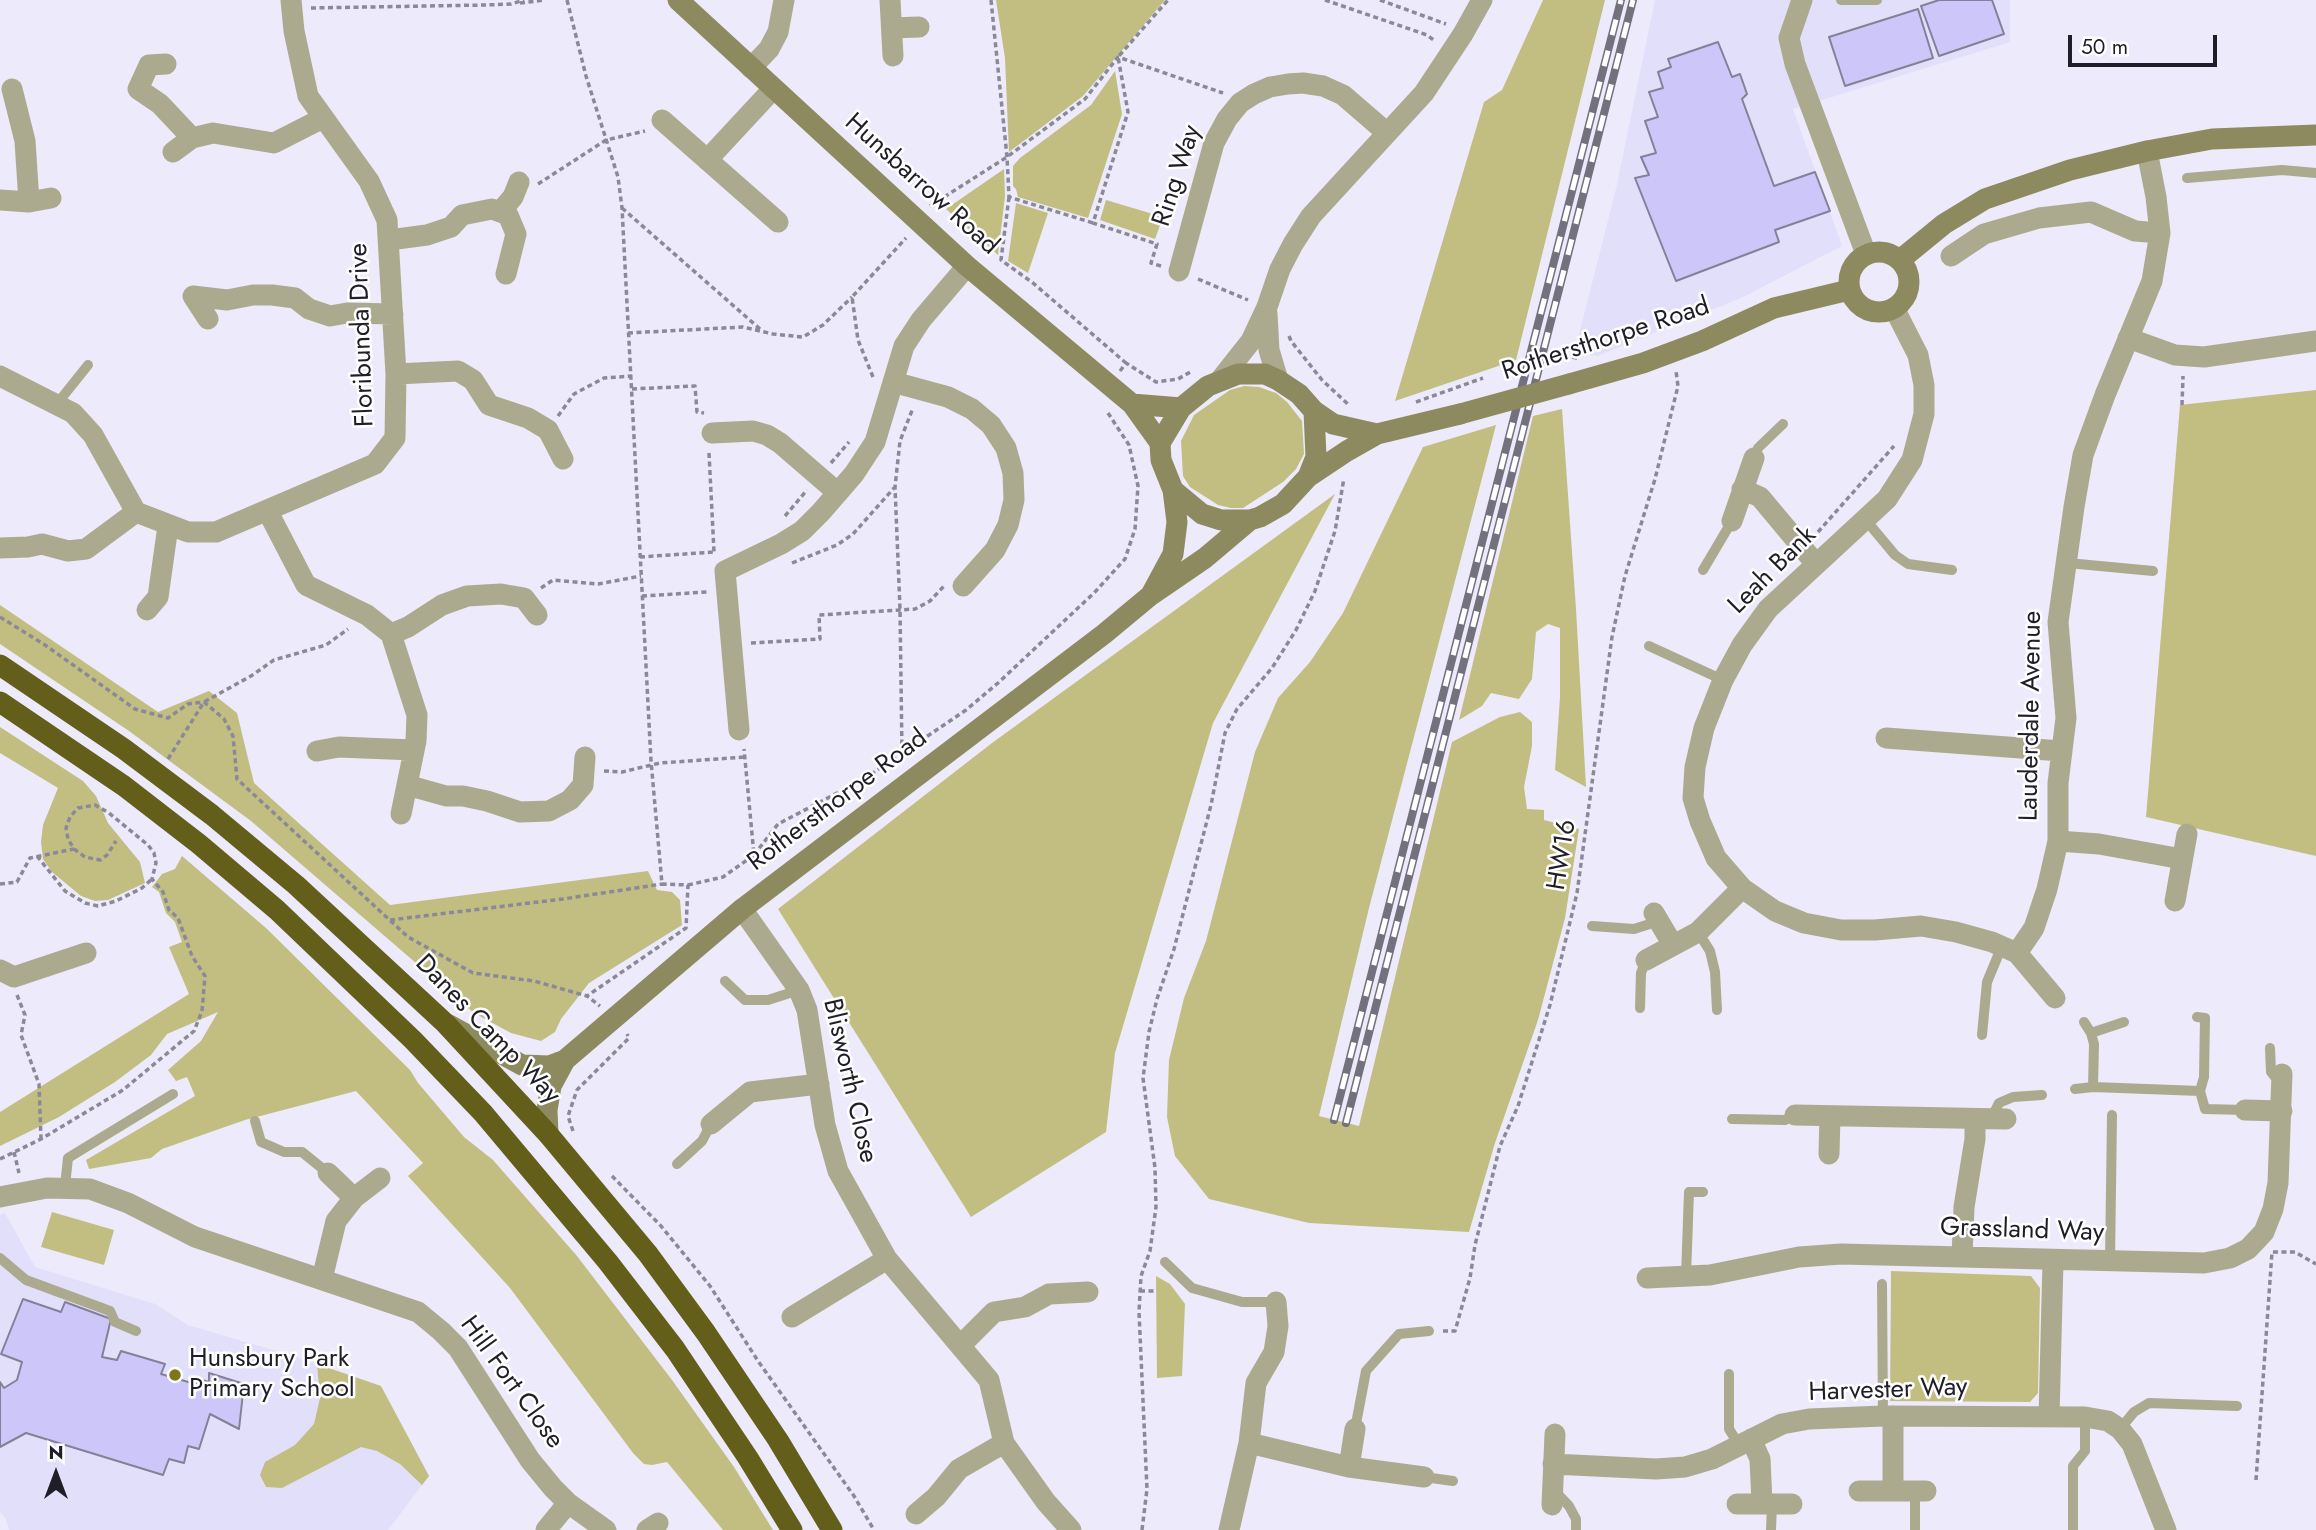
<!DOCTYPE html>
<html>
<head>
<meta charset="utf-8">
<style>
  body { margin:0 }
  #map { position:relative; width:2316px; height:1530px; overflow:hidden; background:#eceafb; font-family:Jost,sans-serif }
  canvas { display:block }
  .north { position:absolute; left:21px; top:1439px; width:70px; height:70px; -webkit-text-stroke:5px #fff; paint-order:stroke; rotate:0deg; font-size:19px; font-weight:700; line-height:28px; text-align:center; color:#1f1e28 }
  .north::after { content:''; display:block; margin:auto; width:24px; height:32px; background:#1f1e28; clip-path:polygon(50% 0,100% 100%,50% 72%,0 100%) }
  .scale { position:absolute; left:2068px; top:35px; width:149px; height:32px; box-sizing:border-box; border:4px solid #1f1e28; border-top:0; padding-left:9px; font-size:21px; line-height:24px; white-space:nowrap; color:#1f1e28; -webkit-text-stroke:5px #fff; paint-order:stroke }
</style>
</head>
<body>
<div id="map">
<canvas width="2316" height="1530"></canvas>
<div class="north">N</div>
<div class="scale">50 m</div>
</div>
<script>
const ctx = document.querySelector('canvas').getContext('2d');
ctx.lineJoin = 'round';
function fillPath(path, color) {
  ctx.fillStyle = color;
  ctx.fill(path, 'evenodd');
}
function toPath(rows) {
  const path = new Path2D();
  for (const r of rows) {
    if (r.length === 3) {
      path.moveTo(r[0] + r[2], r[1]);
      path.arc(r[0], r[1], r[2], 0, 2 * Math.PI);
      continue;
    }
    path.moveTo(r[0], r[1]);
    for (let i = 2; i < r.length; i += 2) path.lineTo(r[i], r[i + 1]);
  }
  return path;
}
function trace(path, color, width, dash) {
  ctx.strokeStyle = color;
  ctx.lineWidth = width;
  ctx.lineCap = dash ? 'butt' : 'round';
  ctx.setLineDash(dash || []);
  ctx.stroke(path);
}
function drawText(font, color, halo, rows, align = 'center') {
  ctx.font = font + ' Jost,sans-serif';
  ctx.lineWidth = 5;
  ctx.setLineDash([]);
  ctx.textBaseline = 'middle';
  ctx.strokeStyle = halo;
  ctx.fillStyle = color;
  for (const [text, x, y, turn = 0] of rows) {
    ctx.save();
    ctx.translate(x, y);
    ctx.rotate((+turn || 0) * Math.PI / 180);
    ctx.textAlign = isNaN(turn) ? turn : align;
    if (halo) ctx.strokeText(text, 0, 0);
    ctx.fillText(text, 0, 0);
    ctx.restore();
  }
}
fillPath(toPath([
  [1655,0,2010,0,2010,42,1793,109,1842,246,1741,298,1597,356,1575,350,1616,189],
  [5,1213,35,1267,155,1304,188,1325,310,1361,381,1386,429,1476,388,1530,9,1530,6,1519,0,1512,0,1215]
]), '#e2dffb');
fillPath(toPath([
  [996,0,1165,0,1083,96,1009,152,1005,58],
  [1543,0,1605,0,1516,360,1395,401,1484,102,1502,90],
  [1115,71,1122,114,1088,218,1018,197,1016,189,1013,186,1013,166,1020,158,1091,105],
  [1004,169,1005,196,998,255,946,209],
  [1106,200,1163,217,1155,239,1100,220],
  [1016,203,1048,213,1028,273,1008,261],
  [1244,386,1259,387,1276,393,1287,402,1302,421,1304,454,1296,469,1283,482,1243,508,1231,508,1218,505,1190,487,1183,476,1181,441,1194,415,1230,390],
  [2316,390,2316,856,2146,817,2180,405],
  [1562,409,1576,609,1586,787,1555,770,1560,697,1560,628,1548,624,1536,632,1532,679,1519,699,1491,693,1482,706,1459,720,1533,416],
  [1496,425,1369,908,1319,1116,1359,1126,1452,742,1500,717,1520,712,1532,722,1532,746,1524,787,1527,809,1544,810,1544,820,1579,829,1565,918,1538,1020,1495,1143,1469,1232,1309,1223,1209,1199,1175,1156,1167,1117,1169,1060,1184,998,1206,941,1255,752,1278,698,1310,662,1343,613,1423,447],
  [1335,494,1213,723,1115,1053,1106,1132,971,1217,778,909,992,743],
  [0,605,158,712,209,691,237,713,254,783,390,905,648,871,657,890,672,892,680,900,682,925,589,983,561,1019,555,1032,541,1041,511,1033,474,1013,251,821,129,731,0,644],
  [0,727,83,781,96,796,108,823,140,862,145,883,108,900,95,901,81,896,52,872,43,859,41,842,43,825,58,788,0,753],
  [182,856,266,928,410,1070,418,1083,464,1137,493,1160,577,1256,672,1380,734,1467,773,1530,723,1530,667,1462,652,1465,644,1464,633,1453,510,1288,408,1176,423,1163,356,1091,245,1120,162,1149,151,1158,89,1169,86,1160,195,1096,187,1077,176,1081,168,1070,201,1041,218,1012,167,1034,151,1055,115,1082,59,1117,0,1146,0,1112,189,994,169,947,182,942,175,922,166,913,159,892,152,887,162,874,175,869],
  [52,1212,114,1230,104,1265,41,1247],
  [1891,1271,2031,1276,2040,1288,2038,1393,2030,1402,1890,1401],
  [1156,1276,1170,1284,1185,1304,1182,1376,1157,1378],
  [317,1364,381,1386,429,1476,422,1485,400,1464,377,1451,361,1447,282,1488,266,1487,260,1475,265,1462,295,1445,314,1424,320,1398]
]), '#c2be82');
const building = toPath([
  [1939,0,1992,0,2004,34,1939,56,1921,6,1939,0],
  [1918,9,1933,58,1845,86,1829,37,1918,9],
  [1718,42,1732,77,1740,74,1747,94,1742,99,1774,186,1815,172,1830,211,1775,230,1779,242,1676,281,1635,178,1649,175,1641,157,1656,153,1645,121,1658,117,1649,92,1663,88,1658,72,1671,67,1668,59,1718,42],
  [23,1299,61,1312,65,1302,111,1319,102,1357,117,1360,121,1351,165,1364,161,1374,195,1384,198,1379,209,1382,209,1373,244,1384,239,1429,210,1414,199,1449,188,1446,184,1463,169,1459,163,1475,26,1433,0,1447,0,1382,4,1388,17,1380,22,1362,1,1354,23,1299]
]);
fillPath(building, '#cdc6f8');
trace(building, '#838098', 2);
trace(toPath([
  [567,0,586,76,618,177,622,208,651,761,662,884,688,885,686,928,587,996],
  [991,0,1007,157,1009,197,1093,223],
  [1325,0,1427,35,1435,41],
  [1380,0,1446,24],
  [520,3,545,0],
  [311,8,485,5,511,4,524,0],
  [538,184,606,140,645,131],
  [1009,197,1001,260,1033,283,1126,363],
  [930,206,1007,157,1085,99,1118,57,1223,93],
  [622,208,760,329],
  [1161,266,1151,263,1157,244,1093,223,1128,112,1118,57,1168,0],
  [1198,279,1248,300],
  [628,333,743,327,773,334,803,337,823,325,852,297],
  [1289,336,1291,341,1322,380,1350,406],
  [1564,355,1580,359],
  [1120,371,1126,363,1156,382,1178,379,1192,371],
  [873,377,858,340,852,297,906,238],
  [632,389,695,386,697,412,704,413],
  [1416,402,1483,378],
  [2182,405,2183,376],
  [558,416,574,394,604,378,632,376],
  [709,453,714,552],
  [831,463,849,442],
  [785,516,807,490],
  [1818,532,1894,446],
  [640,557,714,552],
  [792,563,837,545,853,534,894,488],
  [541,588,553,580,598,584,641,576],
  [642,596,707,592],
  [0,617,45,645,135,709,168,718,188,704,204,702,224,719,233,736,237,779,408,937,473,973,534,981,587,996,600,1006],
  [751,643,820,639,819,615,915,609,930,601,944,586],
  [902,753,900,609,895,487,900,441,913,408],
  [168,759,204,702,251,676,274,660,326,645,348,629],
  [604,771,622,772,660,763,745,757],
  [754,855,778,824,864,779,966,710,998,683,1094,593,1125,559,1135,529,1138,486,1129,445,1108,413],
  [37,856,65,891,85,903,98,906,116,901,142,888,152,879],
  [0,884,17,882,30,858,74,849],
  [688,885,723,877,754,855,744,749],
  [390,920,563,899,662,884],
  [17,995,25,1015,21,1035,39,1084,41,1139],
  [573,1131,568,1116,577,1090,629,1038,627,1034],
  [14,1152,19,1173],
  [0,1159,41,1139,123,1090,194,1031,202,1011,205,976,192,956,178,918,169,910,163,892,152,879,156,863,154,853,148,845,109,813,95,805,78,808,70,817,66,828,68,839,74,849,85,857,100,860,107,855,116,841],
  [612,1176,661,1226,710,1286,758,1361,854,1496,874,1530],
  [1140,1291,1156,1291],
  [1443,1331,1455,1331,1470,1278,1475,1245,1500,1146,1518,1106,1550,1005,1577,893,1612,637,1625,576,1655,479,1678,386,1676,371],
  [2256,1480,2272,1252,2295,1252,2316,1264],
  [1142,1530,1147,1489,1139,1312,1141,1276,1150,1251,1156,1207,1155,1168,1143,1078,1149,1032,1157,999,1174,949,1211,805,1225,733,1237,709,1272,668,1296,630,1315,591,1335,531,1344,478]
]), '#8b8997', 3.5, [5, 3.5]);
trace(toPath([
  [1841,0,1877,0],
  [2187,178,2282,170,2316,173],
  [56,405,88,365],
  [1754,458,1758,448,1783,424],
  [1865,519,1895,555,1908,564,1952,570],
  [2068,563,2153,571],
  [1703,570,1732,521],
  [1649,646,1723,680],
  [1592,926,1634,929,1659,921],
  [1698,932,1710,951,1715,972,1717,1010],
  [725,981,745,1000,768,1000,799,990],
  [1640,1008,1641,973,1646,960],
  [2197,1017,2205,1018,2204,1077,2200,1091],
  [2084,1022,2091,1033,2094,1044,2093,1087,2200,1091,2205,1109,2245,1110],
  [2091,1033,2124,1022],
  [1982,1035,1987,982,2002,946],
  [2270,1048,2271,1072,2279,1082],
  [2075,1089,2093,1087],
  [1732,1119,1785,1120,1795,1115],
  [1991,1119,1999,1103,2013,1097,2042,1095],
  [255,1121,261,1142,284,1152,302,1152,328,1173],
  [677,1164,702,1141,711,1124],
  [65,1186,68,1158,173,1094],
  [0,1258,26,1280,110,1311,115,1322,136,1331],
  [1165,1262,1192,1288,1242,1302,1276,1302],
  [2110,1262,2112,1115],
  [1686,1276,1689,1192,1703,1192],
  [1882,1284,1883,1416],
  [1729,1374,1729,1429,1739,1445],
  [1355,1429,1366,1371,1399,1334,1429,1331],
  [2120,1429,2134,1412,2149,1403,2237,1406],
  [1424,1477,1453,1481],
  [1553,1489,1569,1506,1576,1519,1576,1530],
  [1915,1491,1915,1530],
  [1771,1530,1772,1503],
  [2073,1530,2073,1466,2085,1451,2085,1417]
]), '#acaa8e', 10);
trace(toPath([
  [890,0,893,56],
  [1802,0,1789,38,1795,64,1866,254],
  [892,28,919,27],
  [166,64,149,65,138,89,160,104,192,138],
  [751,68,769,49,778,32,784,0],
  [12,89,25,141,29,202],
  [662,120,778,222],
  [173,152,192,138,213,133,274,143,323,118],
  [707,160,773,89],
  [0,200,29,202,51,198],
  [500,212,513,197,519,182],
  [389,240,427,235,451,227,462,215,492,209,508,215,516,234,506,274],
  [1951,256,1984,234,2039,218,2091,212,2135,231,2160,233],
  [1179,271,1214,143,1227,119,1240,103,1254,94,1270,87,1288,84,1303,83,1323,86,1343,95,1387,133],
  [1894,308,1918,355,1924,385,1924,414,1912,460,1887,499,1768,609,1742,645,1723,680,1704,728,1695,767,1693,798,1700,821,1716,858,1742,888,1775,911,1804,923,1841,930,1875,930,1921,926,1956,932,1992,942,2017,953,2055,998],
  [1267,313,1269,350,1278,380],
  [208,319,193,296,227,300,253,295,272,295,295,298,309,309,330,316,347,313,393,314],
  [2128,338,2175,355,2204,357,2316,341],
  [396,374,458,371,473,380,489,405,528,418,548,430,563,459],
  [0,376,73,413,93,435,136,512,188,532,216,532,375,464,395,438,396,374,387,220,369,181,308,96,294,31,291,0],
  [1221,379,1251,341,1267,307,1280,269,1293,244,1311,216,1424,93,1463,34,1482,0],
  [893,382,948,397,972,409,991,425,1006,448,1013,473,1014,500,1008,525,995,550,963,586],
  [712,433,753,431,767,435,780,443,838,493],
  [1742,489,1760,497,1816,564],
  [267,510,306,585,367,615,391,634,408,627,442,605,467,596,501,594,524,598,537,615],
  [1732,521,1754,458],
  [0,548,28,547,42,544,68,551,86,549,136,512],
  [147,610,158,597,168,526],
  [391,634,417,715,416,741,401,814],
  [739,730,725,571,781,544,802,531,821,512,854,474,875,442,904,346,921,320,967,266],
  [1886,738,2061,751],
  [317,751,339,747,414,750],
  [407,785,446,796,463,796,487,801,520,812,549,811,570,800,583,785,585,757],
  [2058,841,2099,844,2182,859],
  [2175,901,2187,834],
  [742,909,799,990,807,1010,825,1125,838,1171,887,1259,989,1380,1004,1443,1046,1502,1071,1530],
  [1654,913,1673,945],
  [2017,953,2034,928,2047,889,2058,841,2058,783,2066,718,2058,622,2074,507,2083,455,2105,395,2152,281,2160,233,2156,197,2147,151],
  [1646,960,1698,932,1742,888],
  [0,970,14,977,86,953],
  [2245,1110,2282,1111],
  [1795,1115,2006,1119],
  [711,1124,750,1092,819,1084],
  [1829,1154,1830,1116],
  [328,1173,354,1198],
  [0,1197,47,1188,90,1189,128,1203,195,1237,418,1312,441,1331,458,1348,530,1460,553,1488,568,1503,606,1530],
  [1962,1256,1964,1207,1975,1139,1975,1119],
  [1647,1278,1710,1275,1799,1257,1841,1254,2204,1263,2230,1258,2248,1249,2264,1232,2273,1209,2278,1183,2282,1074],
  [322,1279,336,1221,354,1198,380,1178],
  [792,1317,887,1259],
  [961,1345,994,1312,1025,1307,1049,1294,1088,1292],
  [1893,1416,1893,1491],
  [2049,1417,2053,1261],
  [1751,1439,1760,1459,1762,1503],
  [1249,1443,1349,1467,1424,1477],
  [1553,1464,1656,1469,1685,1467,1712,1459,1782,1424,1809,1419,1883,1416,2085,1417,2108,1421,2120,1429,2132,1444,2166,1530],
  [1349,1467,1355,1429],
  [1859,1491,1926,1491],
  [1737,1504,1792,1504],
  [1552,1505,1555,1434],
  [916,1514,936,1497,959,1469,1004,1443],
  [546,1530,568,1503],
  [647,1530,658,1523],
  [1229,1530,1249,1443,1256,1383,1274,1352,1278,1326,1276,1302]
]), '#acaa8e', 21);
trace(toPath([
  [678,0,967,266,1132,404,1160,443],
  [1879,282,30],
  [1900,260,1944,224,1985,199,2070,170,2147,151,2212,139,2316,135],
  [1569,384,1643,363,1702,341,1774,308,1849,290],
  [1132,404,1181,408],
  [1314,411,1333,424,1377,434],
  [1308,477,1347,451,1377,434,1460,414],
  [1152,593,1173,554,1177,522,1173,490],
  [449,1025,522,1065,549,1066,565,1060,742,909,1104,634,1151,595,1205,558,1250,520,1260,517,1283,504,1308,477,1316,457,1314,411,1299,394,1278,380,1265,374,1238,374,1208,386,1181,408,1160,443,1161,460,1173,490,1202,514,1221,520,1250,520],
  [548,1134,547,1110,551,1086,565,1060]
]), '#8d8a5f', 21);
trace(toPath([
  [0,665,124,749,212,815,296,885,445,1023,548,1134,648,1254,706,1333,778,1440,832,1530],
  [0,702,124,786,199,844,277,910,413,1040,483,1113,608,1262,675,1349,748,1458,792,1530]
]), '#635e19', 21);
const rail = toPath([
  [1334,1120,1621,0],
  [1346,1123,1633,0]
]);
trace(rail, '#73717e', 8);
trace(rail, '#fff', 5, [16]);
trace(toPath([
  [1460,414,1569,384]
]), '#8d8a5f', 21);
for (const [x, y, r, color] of [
  [175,1375,7,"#7c7519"]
]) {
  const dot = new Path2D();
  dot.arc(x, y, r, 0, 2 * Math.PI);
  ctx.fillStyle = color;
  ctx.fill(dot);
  trace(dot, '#fff', 2.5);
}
drawText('26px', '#1f1e28', '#fff', [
  ["Ring Way",1178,176,-72],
  ["Hunsbarrow Road",921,185,42],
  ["Floribunda Drive",363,335,-92],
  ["Rothersthorpe Road",1606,340,-18],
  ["Leah Bank",1773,571,-45],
  ["Lauderdale Avenue",2032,716,-89],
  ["Rothersthorpe Road",838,801,-37],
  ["HW16",1563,855,-81],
  ["Danes Camp Way",487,1030,46],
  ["Blisworth Close",849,1081,77],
  ["Grassland Way",2022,1231,2],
  ["Hill Fort Close",511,1383,54],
  ["Harvester Way",1888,1391,-2]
]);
drawText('26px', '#1f1e28', '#fff', [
  ["Hunsbury Park",189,1360],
  ["Primary School",189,1390]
], 'left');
</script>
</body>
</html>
